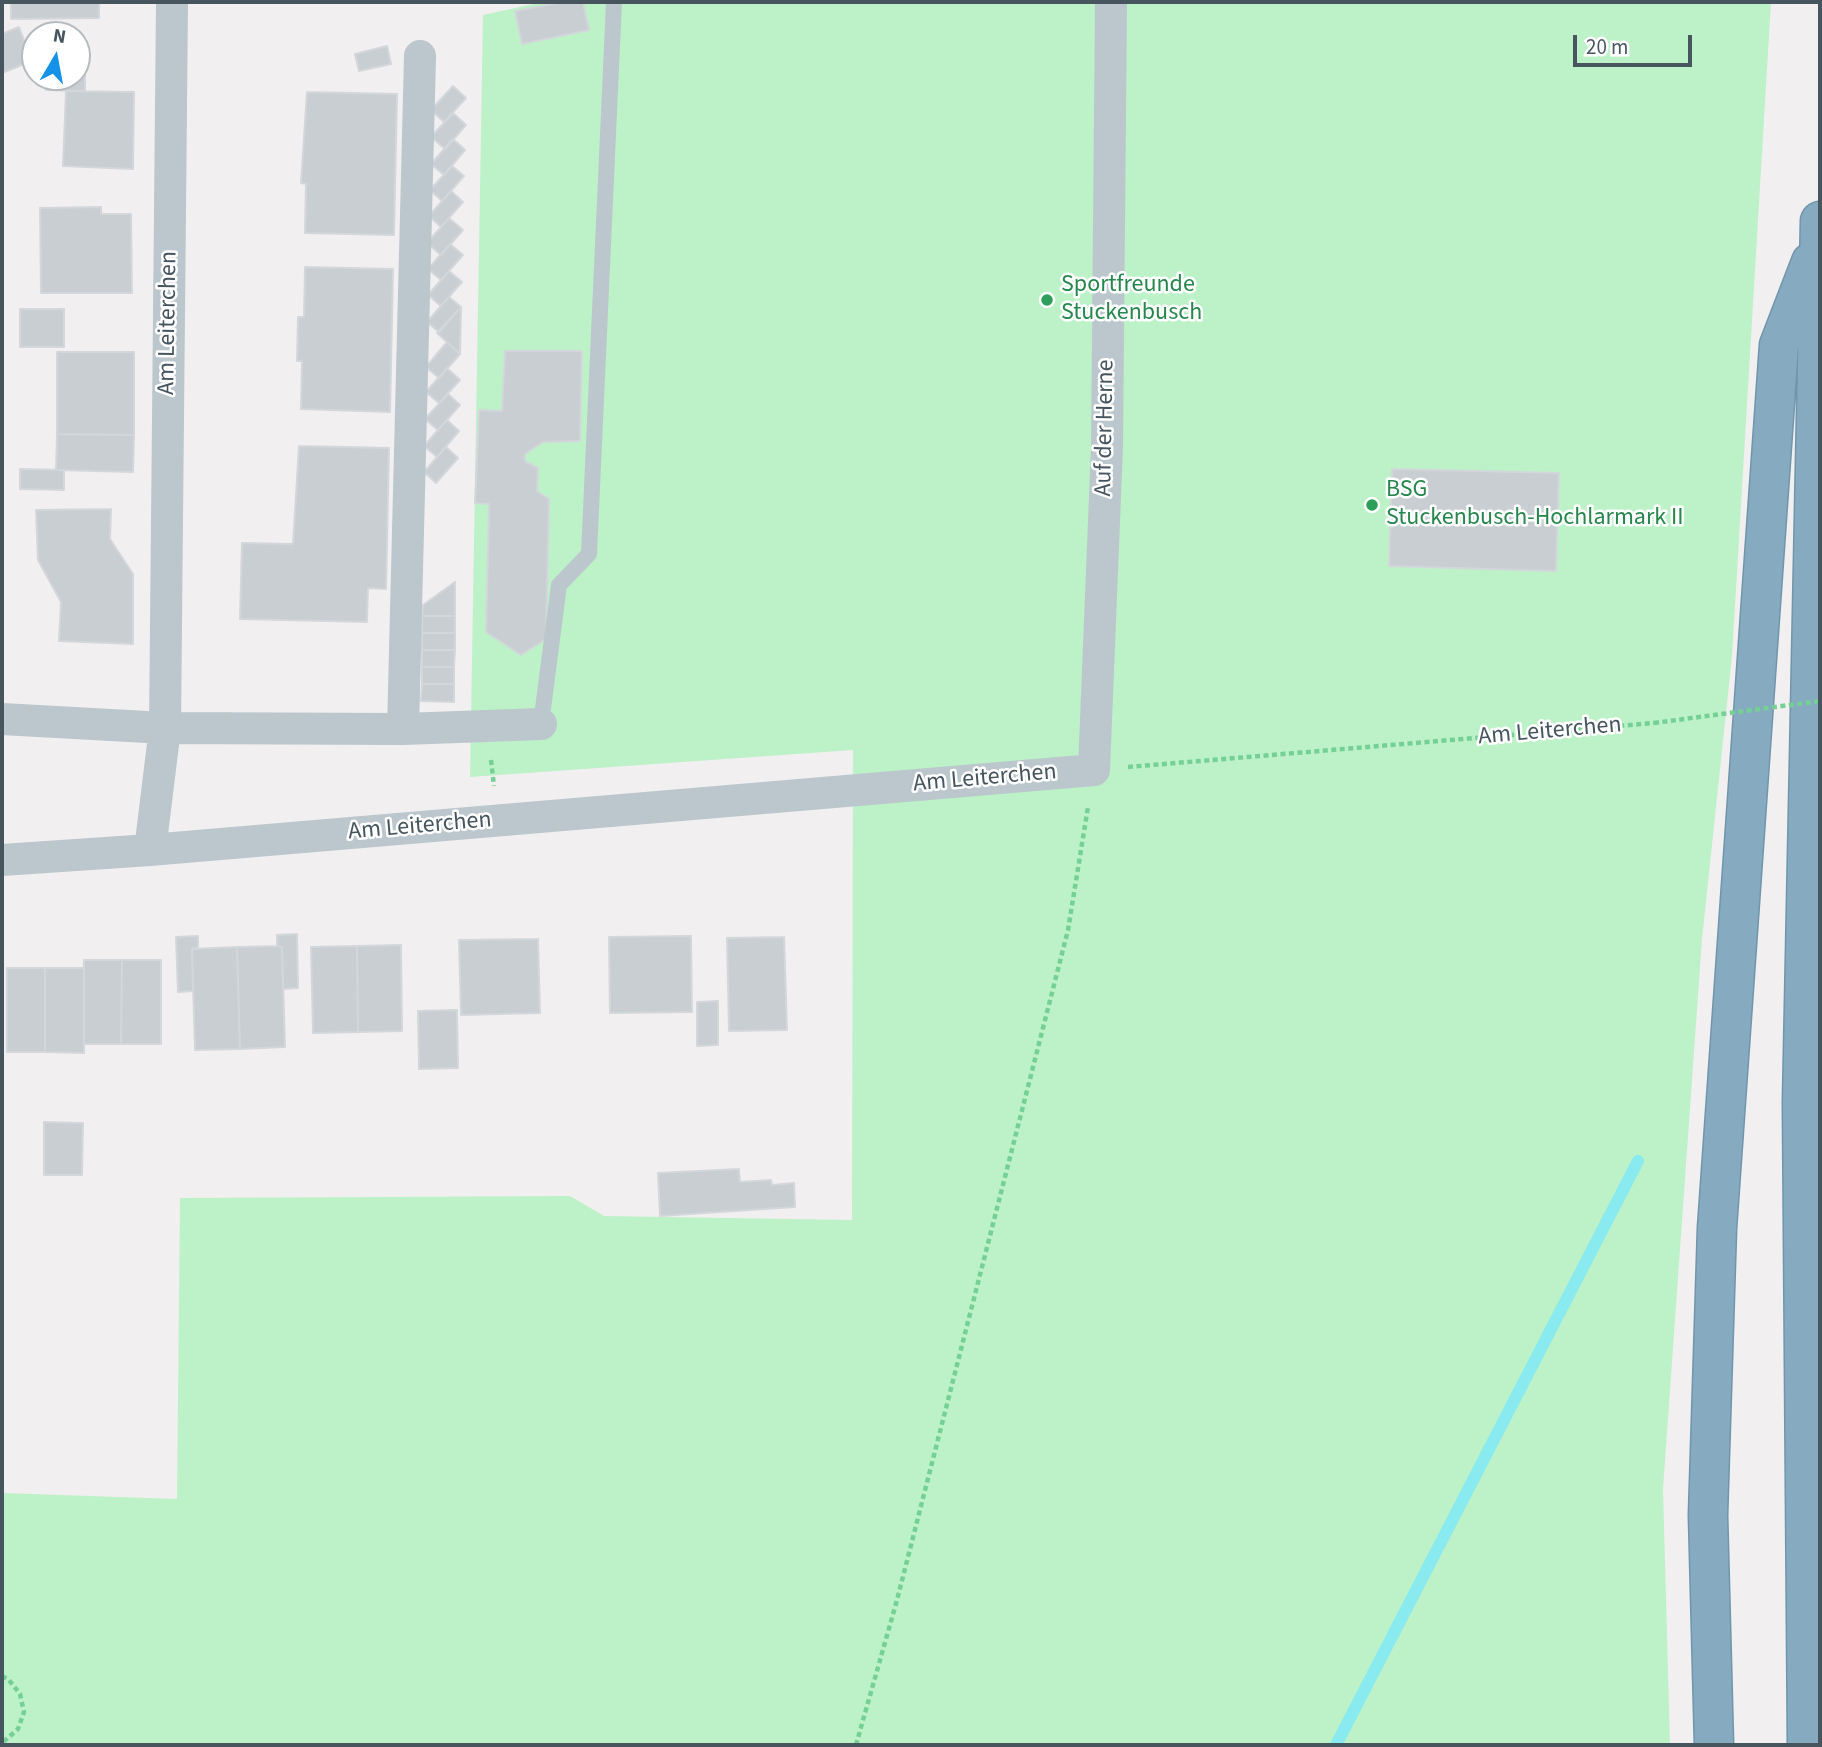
<!DOCTYPE html>
<html>
<head>
<meta charset="utf-8">
<style>
  body { margin:0 }
  #map { position:relative; width:1822px; height:1747px; overflow:hidden; background:#f2eff0; font-family:"Source Sans 3",sans-serif }
  canvas { display:block }
  .frame { position:absolute; inset:0; border:4px solid #47565e; pointer-events:none }
  .north { position:absolute; left:21px; top:21px; width:70px; height:70px; box-sizing:border-box; background:#fff; border:2px solid #b5bbbf; border-radius:50%; rotate:10deg; font-size:19px; font-weight:700; line-height:28px; text-align:center; color:#47565e }
  .north::after { content:''; display:block; margin:auto; width:24px; height:32px; background:#1392e8; clip-path:polygon(50% 0,100% 100%,50% 72%,0 100%) }
  .scale { position:absolute; left:1573px; top:35px; width:119px; height:32px; box-sizing:border-box; border:4px solid #47565e; border-top:0; padding-left:9px; font-size:21px; line-height:24px; white-space:nowrap; color:#47565e; -webkit-text-stroke:5px #fff; paint-order:stroke }
</style>
</head>
<body>
<div id="map">
<canvas width="1822" height="1747"></canvas>
<div class="frame"></div>
<div class="north">N</div>
<div class="scale">20 m</div>
</div>
<script>
const ctx = document.querySelector('canvas').getContext('2d');
ctx.lineJoin = 'round';
function fillPath(path, color) {
  ctx.fillStyle = color;
  ctx.fill(path, 'evenodd');
}
function toPath(rows) {
  const path = new Path2D();
  for (const r of rows) {
    path.moveTo(r[0], r[1]);
    for (let i = 2; i < r.length; i += 2) path.lineTo(r[i], r[i + 1]);
  }
  return path;
}
function trace(path, color, width, dash) {
  ctx.strokeStyle = color;
  ctx.lineWidth = width;
  ctx.lineCap = dash ? 'butt' : 'round';
  ctx.setLineDash(dash || []);
  ctx.stroke(path);
}
function drawText(font, color, halo, rows, align = 'center') {
  ctx.font = font + ' "Source Sans 3",sans-serif';
  ctx.lineWidth = 5;
  ctx.setLineDash([]);
  ctx.textBaseline = 'middle';
  ctx.strokeStyle = halo;
  ctx.fillStyle = color;
  for (const [text, x, y, turn = 0] of rows) {
    ctx.save();
    ctx.translate(x, y);
    ctx.rotate((+turn || 0) * Math.PI / 180);
    ctx.textAlign = isNaN(turn) ? turn : align;
    if (halo) ctx.strokeText(text, 0, 0);
    ctx.fillText(text, 0, 0);
    ctx.restore();
  }
}
fillPath(toPath([
  [543,2,1771,2,1732,656,1702,939,1663,1489,1670,1745,2,1745,2,1493,177,1499,180,1198,570,1196,604,1216,852,1220,853,750,470,777,483,15]
]), '#bdf1c8');
trace(toPath([
  [1336,1745,1638,1161]
]), '#89eaef', 12);
const building = toPath([
  [11,2,99,2,99,18,11,19,11,2],
  [563,2,583,2,589,30,522,44,515,11,563,2],
  [19,27,32,61,2,73,2,34,19,27],
  [85,40,85,91,46,90,46,77,77,77,77,43,85,40],
  [387,46,391,64,359,71,355,54,387,46],
  [453,86,466,98,444,122,431,110,453,86],
  [66,91,134,92,133,169,63,166,66,91],
  [307,92,397,94,394,235,305,233,306,184,301,183,307,92],
  [453,113,466,125,445,149,431,137,453,113],
  [453,139,465,150,444,175,431,164,453,139],
  [452,166,464,176,442,201,430,190,452,166],
  [451,191,463,202,441,227,429,216,451,191],
  [101,207,101,214,131,214,132,293,41,293,40,208,101,207],
  [449,218,463,230,441,255,427,243,449,218],
  [450,244,463,255,441,280,428,269,450,244],
  [305,267,393,269,390,412,301,409,302,361,297,361,298,317,304,317,305,267],
  [449,271,462,282,441,306,428,295,449,271],
  [449,297,461,307,439,332,427,322,449,297],
  [461,307,460,354,437,333,461,307],
  [20,309,64,309,64,347,20,347,20,309],
  [447,342,460,354,439,378,426,367,447,342],
  [505,351,582,351,580,441,543,442,525,454,525,461,538,468,537,491,549,499,546,639,521,655,486,632,489,504,475,503,479,410,502,411,505,351],
  [57,352,134,352,134,435,57,434,57,352],
  [447,368,460,380,439,403,426,392,447,368],
  [448,394,460,405,438,430,425,419,448,394],
  [447,420,459,431,437,457,424,446,447,420],
  [57,434,134,435,133,472,56,470,57,434],
  [299,446,389,448,386,589,368,588,367,622,240,619,242,543,293,544,299,446],
  [446,447,458,458,436,483,424,472,446,447],
  [20,469,64,470,64,490,20,489,20,469],
  [1392,469,1559,473,1556,571,1389,566,1392,469],
  [111,509,110,539,133,574,133,644,59,641,61,602,38,560,36,510,111,509],
  [455,582,455,616,422,616,423,605,455,582],
  [422,616,455,616,455,633,422,633,422,616],
  [422,633,455,633,455,650,422,650,422,633],
  [422,650,455,650,454,667,422,667,422,650],
  [422,667,454,667,454,684,422,684,422,667],
  [422,684,454,684,454,702,421,701,422,684],
  [297,934,298,988,283,989,282,947,277,946,277,935,297,934],
  [198,936,198,948,192,949,193,991,178,992,176,937,198,936],
  [691,936,692,1012,610,1013,609,937,691,936],
  [784,937,787,1030,729,1031,727,938,784,937],
  [538,939,540,1013,461,1015,459,940,538,939],
  [401,945,402,1031,358,1032,357,946,401,945],
  [277,946,282,947,285,1047,240,1049,237,947,277,946],
  [357,946,358,1032,313,1033,311,947,357,946],
  [237,947,240,1049,195,1050,192,949,237,947],
  [84,960,122,960,121,1044,84,1044,84,960],
  [122,960,161,960,161,1044,121,1044,122,960],
  [7,968,45,968,45,1052,7,1052,7,968],
  [45,968,84,968,84,1053,45,1052,45,968],
  [718,1001,718,1045,697,1046,697,1002,718,1001],
  [457,1010,458,1068,419,1069,418,1011,457,1010],
  [44,1122,83,1123,82,1175,44,1175,44,1122],
  [739,1169,740,1182,771,1180,772,1185,794,1183,795,1207,660,1216,658,1173,739,1169]
]);
fillPath(building, '#c9ced2');
trace(building, '#d3d7db', 2);
const motorway = toPath([
  [1714,1745,1708,1515,1717,1228,1779,345,1811,262],
  [1807,1745,1802,1102,1820,221]
]);
trace(motorway, '#7196ab', 41);
trace(toPath([
  [491,760,494,786],
  [1128,767,1654,723],
  [2,1676,9,1680,20,1694,24,1712,18,1729,2,1743],
  [856,1745,897,1600,1068,930,1088,807]
]), '#74d094', 4.5, [5, 3.5]);
trace(toPath([
  [541,724,559,585,589,554,614,2]
]), '#bbc7cd', 16);
trace(toPath([
  [2,719,165,728,403,729,541,724],
  [403,729,420,56],
  [150,850,165,728,172,2],
  [2,860,150,850,1094,770,1107,447,1111,2]
]), '#bbc7cd', 32);
trace(motorway, '#86abc0', 38);
trace(toPath([
  [1654,723,1820,701]
]), '#74d094', 4.5, [5, 3.5]);
for (const [x, y, r, color] of [
  [1047,300,7,"#2e9e5b"],
  [1372,505,7,"#2e9e5b"]
]) {
  const dot = new Path2D();
  dot.arc(x, y, r, 0, 2 * Math.PI);
  ctx.fillStyle = color;
  ctx.fill(dot);
  trace(dot, '#fff', 2.5);
}
drawText('24px', '#27864d', '#fff', [
  ["Sportfreunde",1061,286],
  ["Stuckenbusch",1061,314],
  ["BSG",1386,491],
  ["Stuckenbusch-Hochlarmark II",1386,519]
], 'left');
drawText('24px', '#47565e', '#fff', [
  ["Am Leiterchen",169,323,-89],
  ["Auf der Herne",1106,428,-89],
  ["Am Leiterchen",1550,732,-5],
  ["Am Leiterchen",985,779,-5],
  ["Am Leiterchen",420,827,-5]
]);
</script>
</body>
</html>
